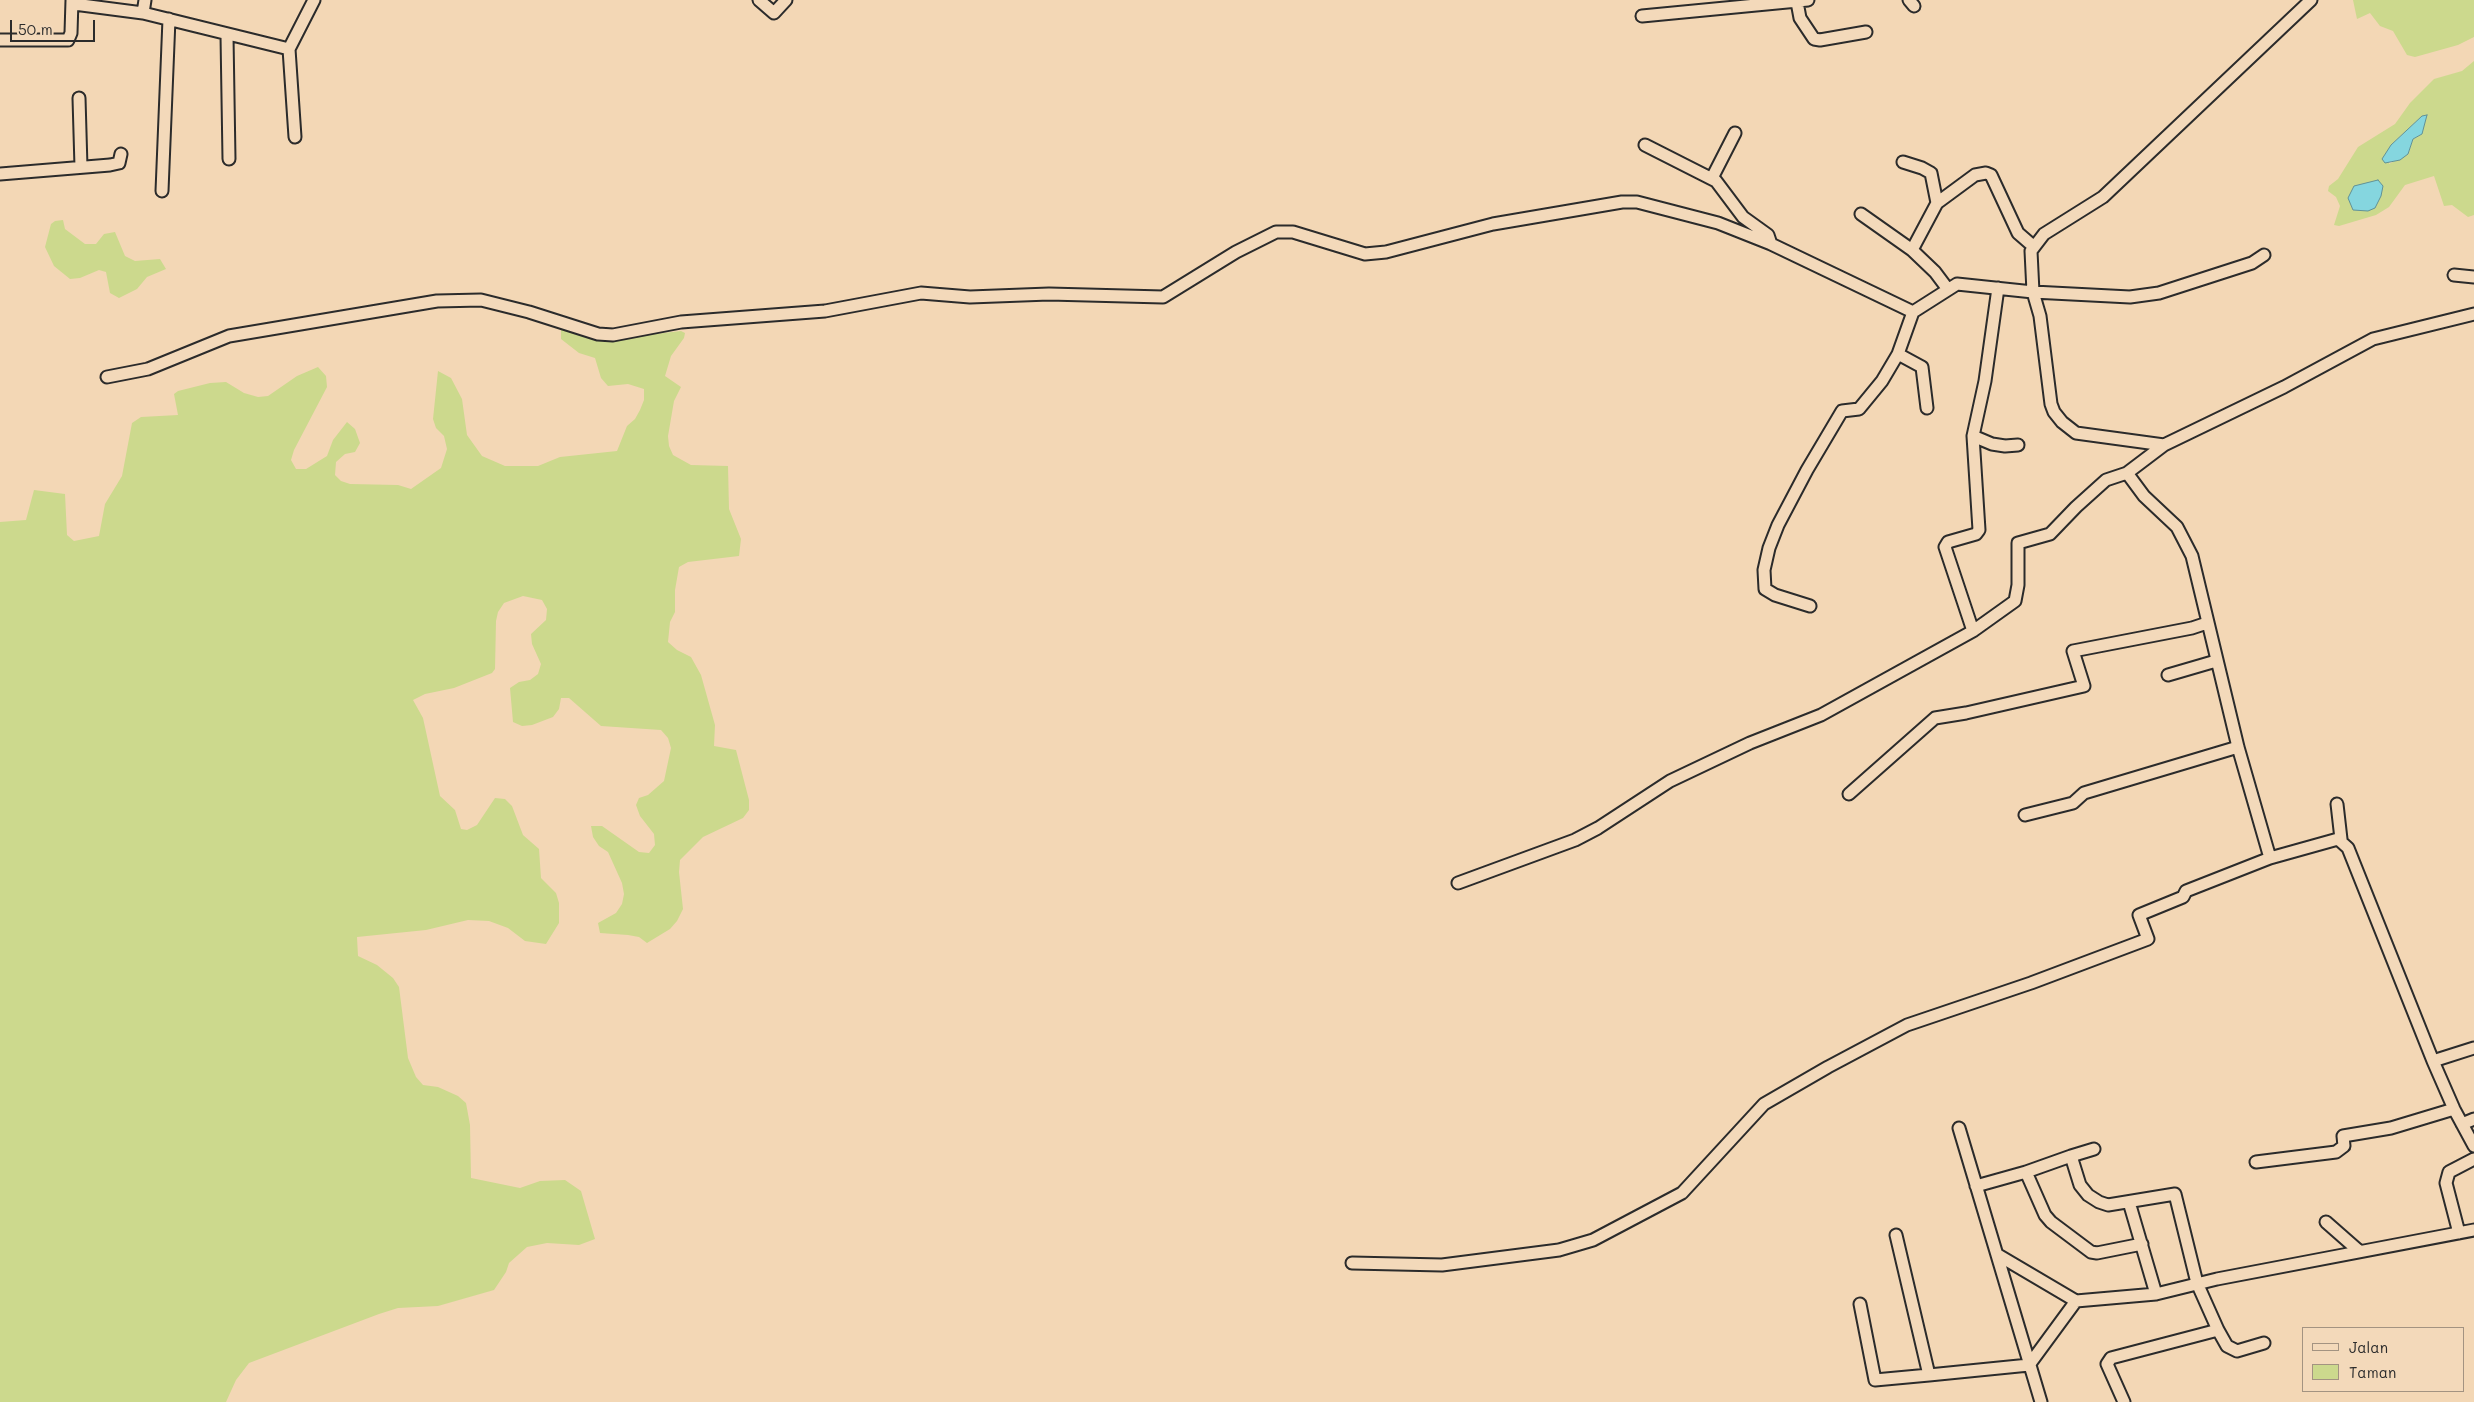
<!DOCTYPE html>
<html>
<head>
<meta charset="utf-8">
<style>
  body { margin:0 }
  #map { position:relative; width:2474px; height:1402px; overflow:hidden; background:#f3d7b5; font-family:Mali,sans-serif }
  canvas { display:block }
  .legend { position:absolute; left:2302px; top:1327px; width:162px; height:65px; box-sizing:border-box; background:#f3d9ba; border:1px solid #a39381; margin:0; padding:6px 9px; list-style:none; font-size:15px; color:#2b2b2b }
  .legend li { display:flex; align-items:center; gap:10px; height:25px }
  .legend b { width:25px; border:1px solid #a39381 }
  .scale { position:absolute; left:10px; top:20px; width:85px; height:22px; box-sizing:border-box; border:2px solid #2b2b2b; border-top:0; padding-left:6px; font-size:15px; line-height:18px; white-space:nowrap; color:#2b2b2b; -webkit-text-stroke:4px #f3d9ba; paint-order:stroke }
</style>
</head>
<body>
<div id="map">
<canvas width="2474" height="1402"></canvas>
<ul class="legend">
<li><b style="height:6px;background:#f3d9ba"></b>Jalan</li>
<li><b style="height:14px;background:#ccd98d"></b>Taman</li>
</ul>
<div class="scale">50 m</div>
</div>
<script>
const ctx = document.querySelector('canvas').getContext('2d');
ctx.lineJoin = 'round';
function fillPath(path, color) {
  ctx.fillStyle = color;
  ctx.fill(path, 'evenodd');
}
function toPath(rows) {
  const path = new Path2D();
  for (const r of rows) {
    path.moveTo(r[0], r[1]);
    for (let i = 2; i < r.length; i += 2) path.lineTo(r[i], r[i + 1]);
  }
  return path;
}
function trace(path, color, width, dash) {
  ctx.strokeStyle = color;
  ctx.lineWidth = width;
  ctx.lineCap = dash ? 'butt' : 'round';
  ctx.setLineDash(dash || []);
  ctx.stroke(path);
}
fillPath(toPath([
  [2353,0,2474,0,2474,37,2458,45,2415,57,2407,55,2393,31,2380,26,2370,13,2357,19],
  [2474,61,2474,215,2468,217,2452,205,2444,206,2434,176,2405,185,2389,207,2376,215,2339,226,2334,225,2340,206,2336,197,2328,191,2329,186,2338,179,2358,147,2395,124,2410,103,2434,79,2462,71],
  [2422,116,2422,134,2413,139,2408,154,2389,164,2391,145],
  [63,220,65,229,85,244,96,244,104,234,115,232,125,256,135,261,160,259,166,269,147,277,137,289,119,298,110,293,106,272,99,270,80,278,70,279,54,266,45,247,51,224,55,221],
  [561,328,603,340,681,331,685,333,684,338,671,356,665,376,681,387,674,401,668,436,669,446,673,455,691,465,728,466,729,509,741,539,739,556,688,562,679,567,675,590,675,612,670,622,668,642,677,650,691,657,701,675,715,725,714,746,736,750,749,800,749,810,743,818,703,837,680,860,679,872,683,909,677,921,670,929,647,943,639,937,628,935,600,933,598,923,616,913,622,904,624,894,622,883,608,852,599,846,593,837,591,826,602,826,639,852,649,853,655,845,654,834,640,816,636,805,639,798,648,795,664,781,671,748,668,738,661,730,601,726,569,698,561,698,559,709,553,717,532,725,522,726,513,722,510,688,519,682,530,680,538,674,541,664,532,644,531,634,546,620,547,609,542,600,523,596,504,603,498,612,496,621,495,669,492,673,454,688,425,694,413,700,423,718,440,796,455,810,461,829,467,830,477,825,495,798,505,799,512,806,523,835,539,849,541,878,556,893,559,903,559,923,546,944,525,941,508,928,489,921,468,920,426,930,357,937,358,956,377,965,393,978,399,987,408,1058,416,1077,423,1085,438,1087,458,1096,466,1103,470,1125,471,1178,520,1188,540,1181,565,1180,581,1191,595,1239,579,1245,547,1243,527,1247,509,1263,506,1272,494,1290,438,1306,398,1308,379,1314,249,1363,236,1380,226,1402,0,1402,0,522,26,520,34,490,65,494,67,535,74,541,99,536,105,504,122,476,132,423,141,417,178,415,174,394,178,391,210,383,226,382,244,393,258,397,268,396,297,376,318,367,326,376,327,387,294,450,291,460,296,469,306,469,327,456,333,440,347,422,355,429,360,443,355,452,345,454,336,462,335,475,341,481,350,484,398,485,411,489,441,468,447,449,444,436,436,428,433,419,438,371,451,378,462,399,467,435,482,456,505,466,538,466,560,457,617,451,627,426,635,419,640,410,644,400,644,389,628,384,608,386,601,378,595,358,579,353,561,339]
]), '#ccd98d');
const water = toPath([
  [2427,115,2422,134,2413,139,2408,154,2400,160,2385,163,2382,159,2391,145,2422,116,2427,115],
  [2378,180,2383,186,2381,196,2375,208,2368,211,2353,210,2348,198,2354,186,2378,180]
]);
fillPath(water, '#85d6df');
trace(water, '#619297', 1);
const minor = toPath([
  [759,0,774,13,786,0],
  [1909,0,1914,6],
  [1797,2,1800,18,1814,39,1820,40,1866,32],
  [74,4,143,13,289,49,295,137],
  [143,13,145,0],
  [1642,16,1808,0],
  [227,36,229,159],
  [0,40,68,40,71,33,72,0],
  [289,49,314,0],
  [79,98,81,167],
  [1645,145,1716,181,1743,217,1768,235,1771,244],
  [1903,162,1922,168,1931,173,1937,203],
  [0,174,110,165,119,163,121,154],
  [1712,178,1735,133],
  [162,191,169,19],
  [1861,214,1912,250],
  [2454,275,2474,277],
  [1947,288,1935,272,1912,250,1937,203,1975,175,1986,173,1991,175,2018,233,2033,246],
  [1913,312,1898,354,1922,367,1927,408],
  [107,377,148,369,229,336,437,301,481,300,529,312,598,334,613,335,681,322,825,311,921,293,970,297,1049,294,1163,297,1236,252,1276,232,1293,232,1365,254,1386,252,1493,224,1622,202,1637,202,1718,223,1771,244,1913,312,1957,284,2033,292,2130,297,2159,293,2252,263,2264,255],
  [1973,436,1992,444,2005,446,2018,445],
  [2164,445,2076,433,2062,422,2054,412,2051,404,2040,316,2033,292,2031,251,2044,234,2103,197,2311,0],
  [2127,473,2144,496,2177,527,2192,556,2238,747,2270,858],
  [1810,606,1775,595,1765,589,1764,570,1769,548,1778,525,1807,470,1842,411,1859,409,1882,381,1898,354],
  [1973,631,1945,547,1948,542,1976,534,1979,530,1973,436,1985,381,1998,288],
  [2168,675,2216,661],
  [1849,794,1935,718,1966,713,2084,686,2073,651,2192,628,2207,623],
  [2337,804,2341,839],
  [2025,815,2073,803,2084,793,2238,747],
  [1458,883,1575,840,1598,828,1670,781,1750,743,1821,715,1973,631,2015,601,2018,585,2018,543,2050,534,2076,507,2106,480,2127,473,2164,445,2284,387,2373,339,2474,314],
  [2433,1061,2474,1048],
  [2462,1124,2474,1119],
  [1959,1128,2041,1402],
  [2071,1156,2094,1149],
  [2256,1162,2336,1152,2344,1146,2343,1136,2391,1128,2454,1109],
  [2026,1172,2071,1156,2080,1185,2088,1195,2099,1202,2108,1205,2175,1194,2197,1283,2218,1330,2227,1346,2237,1351,2264,1343],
  [1976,1186,2026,1172,2045,1215,2051,1222,2091,1252,2097,1253,2142,1244],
  [2129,1202,2156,1294],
  [2326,1222,2359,1251],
  [2459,1233,2446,1183,2449,1172,2474,1159],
  [1896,1235,1929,1375,2029,1365,2076,1301],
  [1998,1255,2076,1301,2156,1294,2217,1279,2474,1230],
  [1352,1263,1442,1265,1559,1250,1593,1240,1682,1193,1764,1104,1828,1067,1907,1025,2031,983,2148,939,2139,915,2183,897,2186,891,2270,858,2338,839,2348,848,2433,1061,2454,1109,2474,1146],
  [1860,1304,1875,1380,1929,1375],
  [2124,1402,2107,1364,2111,1358,2218,1330]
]);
trace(minor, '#2b2b2b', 15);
trace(minor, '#f3d9ba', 11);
</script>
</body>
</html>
